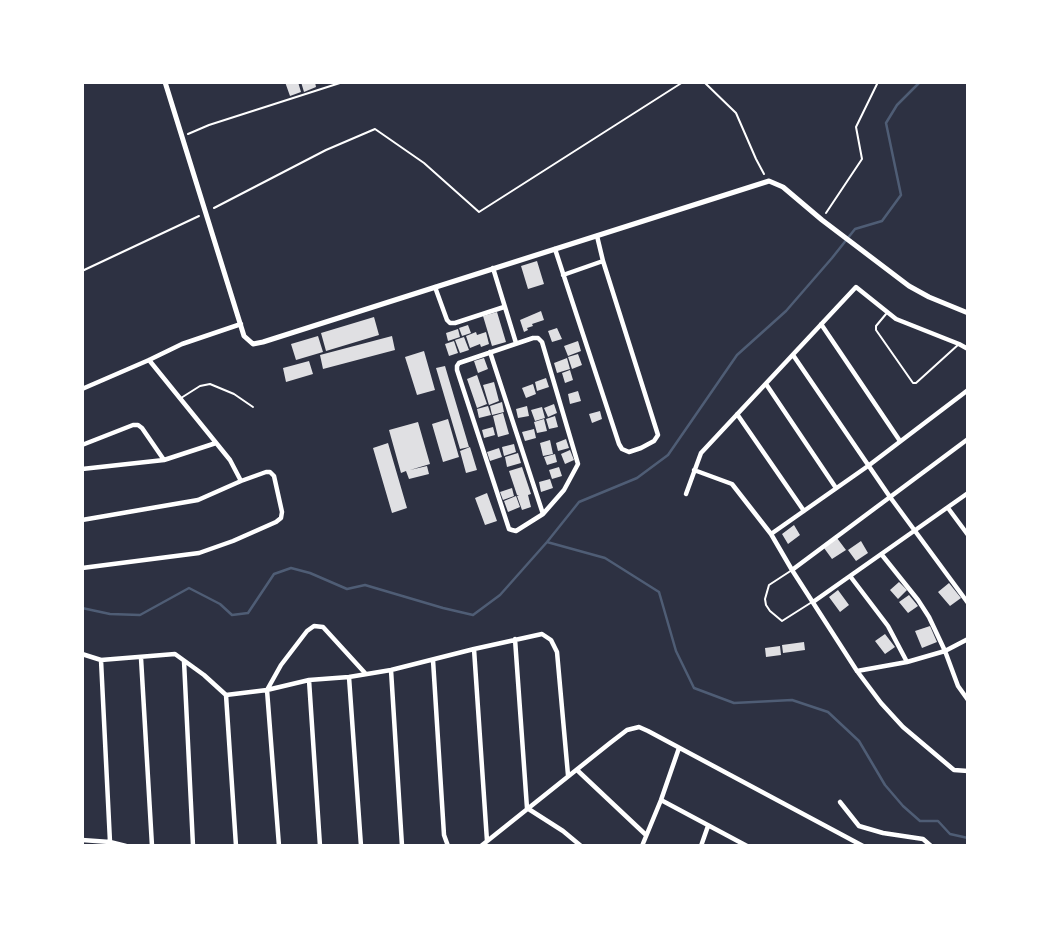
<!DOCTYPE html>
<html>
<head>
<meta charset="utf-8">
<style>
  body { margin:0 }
  #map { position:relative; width:1050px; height:928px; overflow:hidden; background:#2d3142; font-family:"PT Serif",serif }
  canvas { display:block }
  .frame { position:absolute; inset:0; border:84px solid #fff; pointer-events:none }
</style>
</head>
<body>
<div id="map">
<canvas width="1050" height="928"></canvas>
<div class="frame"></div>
</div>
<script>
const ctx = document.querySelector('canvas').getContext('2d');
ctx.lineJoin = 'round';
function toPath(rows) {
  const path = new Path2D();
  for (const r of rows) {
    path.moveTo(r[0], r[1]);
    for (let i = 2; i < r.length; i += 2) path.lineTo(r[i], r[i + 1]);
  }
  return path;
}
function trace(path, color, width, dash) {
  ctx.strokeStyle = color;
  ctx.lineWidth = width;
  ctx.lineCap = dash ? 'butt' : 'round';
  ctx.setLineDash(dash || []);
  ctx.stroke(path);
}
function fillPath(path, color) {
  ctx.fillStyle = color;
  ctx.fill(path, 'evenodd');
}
trace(toPath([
  [547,542,605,558,659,592,676,651,694,688,734,703,792,700,828,712,859,741,885,785,903,806,920,821,938,821,950,834,968,838],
  [82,608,110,614,140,615,189,588,220,604,232,615,248,613,274,574,291,568,310,573,347,589,365,585,443,608,473,615,500,595,547,542,579,502,637,478,668,455,737,355,786,311,832,258,855,229,882,221,901,195,886,123,897,105,920,82]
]), '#4f5d75', 2.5);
fillPath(toPath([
  [285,82,298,82,301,92,290,96],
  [301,82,315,82,316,87,304,92],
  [537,261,544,284,528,289,521,266],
  [541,311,544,320,532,324,533,326,527,328,528,330,524,332,520,320],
  [497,312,506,342,492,346,483,316],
  [374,317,379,335,326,351,321,333],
  [468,325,471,333,462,336,459,328],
  [557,328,562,339,552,342,548,331],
  [458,329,460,337,448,341,446,333],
  [476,332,477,335,486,332,489,344,481,347,480,344,470,348,466,336],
  [318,336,323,352,296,360,291,344],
  [392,336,395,350,323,369,320,355],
  [464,337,469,350,460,353,455,340],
  [454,341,458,353,449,356,445,344],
  [578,341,581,351,568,356,564,346],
  [424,351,435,390,417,395,405,357],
  [578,354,582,365,572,369,568,357],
  [484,358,488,369,478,373,474,361],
  [567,358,570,369,557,373,554,363],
  [309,361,313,374,286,382,283,368],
  [445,366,469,447,460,449,436,368],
  [570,370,573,380,565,383,562,373],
  [477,375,487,404,477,408,467,379],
  [546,378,549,387,537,391,535,382],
  [494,382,499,401,489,405,483,385],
  [533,384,536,394,526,398,522,388],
  [578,391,581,401,570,404,568,394],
  [502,402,504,412,492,415,490,406],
  [554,404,557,413,548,417,544,408],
  [488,406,491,415,479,418,477,409],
  [527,406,529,416,518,418,516,409],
  [542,407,545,418,535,421,531,410],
  [600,411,602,419,592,423,589,414],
  [503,413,509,434,498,437,493,416],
  [555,416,558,427,549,429,546,419],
  [448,419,459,457,443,462,432,424],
  [544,419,547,431,537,433,534,422],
  [418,422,430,464,410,470,427,466,429,474,409,479,406,471,401,473,389,430],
  [493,427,495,435,484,438,482,430],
  [534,429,536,438,525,441,522,432],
  [566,439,569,448,558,451,556,443],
  [550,440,553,454,543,456,540,443],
  [388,443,407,508,392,513,373,448],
  [514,444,516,452,504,456,502,447],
  [470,447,477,470,466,473,460,451],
  [499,448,502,457,490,461,487,452],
  [570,450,574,460,565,464,561,454],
  [518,453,521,463,507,467,505,457],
  [555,454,557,462,547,465,544,457],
  [522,467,531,494,528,495,531,507,522,510,517,496,519,495,517,495,509,471],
  [559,467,562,476,552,479,549,470],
  [550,479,553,488,541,492,539,482],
  [512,488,514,496,503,500,500,492],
  [487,493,497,521,485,525,475,498],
  [516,496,520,507,508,512,504,501],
  [794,525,800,535,788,544,782,534],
  [837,538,846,550,832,559,824,548],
  [861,541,868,553,856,561,848,550],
  [899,582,907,590,898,599,890,590],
  [949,583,961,598,950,606,938,592],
  [838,590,849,605,840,612,829,597],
  [909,595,918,606,908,613,899,602],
  [930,626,937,642,922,648,915,631],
  [885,634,895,647,885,654,875,641],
  [804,642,805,650,783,653,782,645],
  [780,646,781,655,766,657,765,648]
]), '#e0e0e3');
trace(toPath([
  [704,82,736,113,756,159,764,174],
  [188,134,209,125,343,82],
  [214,208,326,150,375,129,424,163,479,212,683,82],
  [826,213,862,159,856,127,878,82],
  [82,271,199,216]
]), '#fff', 2);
trace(toPath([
  [886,314,876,326,876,330,913,383,916,383,959,344],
  [181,398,200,386,210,384,234,394,253,407],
  [792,570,769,585,765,599,766,605,770,611,782,621,812,602]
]), '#fff', 2);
trace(toPath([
  [597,236,603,261],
  [555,249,619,444,622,449,629,452,641,448,654,441,658,435,603,261,563,275],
  [493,268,516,343],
  [435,287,447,320,450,323,455,323,504,307],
  [821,324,900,441],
  [533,338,538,338,542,342,578,464,564,490,543,514,516,531,512,530,509,529,457,370,457,366,459,363,533,338],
  [490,352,543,514],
  [793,355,890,497,968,603],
  [766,384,836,488],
  [82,389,149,360,182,344,241,324],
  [737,414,804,511],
  [82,445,133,425,138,425,142,428,164,460,82,469],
  [164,460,216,443],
  [694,470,732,484,771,534,792,570,857,671,881,703,903,727,954,770,968,771],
  [686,494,701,453,856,287,896,319,959,344,968,349],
  [948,508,968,535],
  [82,520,198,500,241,481],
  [771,534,868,466,968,390],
  [882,555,918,600,929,617,945,651,958,686,968,700],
  [82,568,199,553,233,541,276,522,281,518,282,512,274,476,270,472,266,472,241,481,230,460,149,360],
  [792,570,968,439],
  [850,576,888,626,907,662],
  [813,602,968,493],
  [515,639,527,808,563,831,581,846],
  [474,649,487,841],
  [82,654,101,660,175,654,204,675,226,695,267,690,309,680,349,677,391,670,474,649,542,634,551,640,557,652,568,775],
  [141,658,152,846],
  [101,660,110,842],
  [433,660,444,835,448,846],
  [184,661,193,846],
  [391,670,402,846],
  [857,671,907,662,945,651,968,639],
  [349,677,361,846],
  [309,680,320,846],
  [226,695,236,846],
  [577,770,646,835],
  [661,800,747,846],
  [840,802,859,826,883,833,923,839,931,846],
  [82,840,110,842,126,846],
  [279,846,267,690,281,665,307,631,314,626,323,627,365,673],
  [481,846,610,743,627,730,639,727,648,731,863,846],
  [642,846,661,800,679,748],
  [701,846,708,826]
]), '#fff', 4.5);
trace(toPath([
  [165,82,244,336,253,344,263,342,769,181,783,187,822,220,909,286,929,297,968,313]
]), '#fff', 5);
</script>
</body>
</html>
